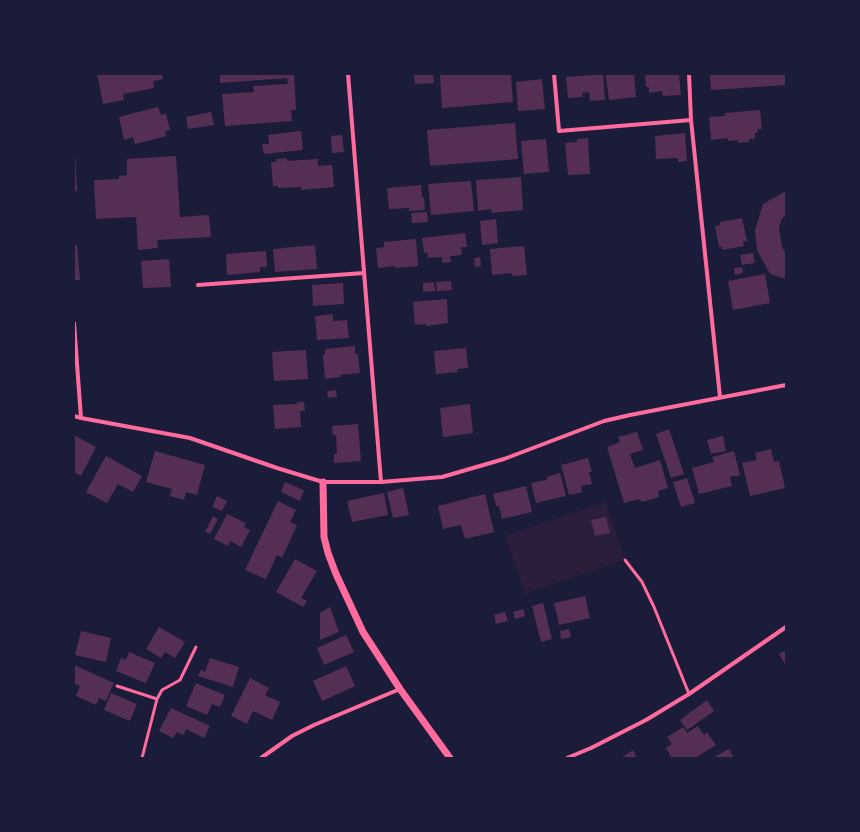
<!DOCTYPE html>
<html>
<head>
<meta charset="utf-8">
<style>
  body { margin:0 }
  #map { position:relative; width:860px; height:832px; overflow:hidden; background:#1b1b3a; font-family:"PT Sans",sans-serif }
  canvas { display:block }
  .frame { position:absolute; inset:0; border:75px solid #1b1b3a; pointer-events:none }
</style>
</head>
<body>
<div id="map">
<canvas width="860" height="832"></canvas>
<div class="frame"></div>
</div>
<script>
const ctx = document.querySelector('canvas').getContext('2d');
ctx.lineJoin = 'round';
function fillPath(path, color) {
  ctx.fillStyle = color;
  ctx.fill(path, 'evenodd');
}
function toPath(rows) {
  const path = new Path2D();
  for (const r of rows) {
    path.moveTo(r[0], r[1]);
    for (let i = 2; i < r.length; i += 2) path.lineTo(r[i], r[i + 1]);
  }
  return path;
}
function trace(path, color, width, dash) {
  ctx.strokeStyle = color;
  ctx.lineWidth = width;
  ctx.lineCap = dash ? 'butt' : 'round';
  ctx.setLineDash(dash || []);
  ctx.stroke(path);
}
fillPath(toPath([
  [606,502,625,560,525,594,505,536]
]), '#2a1e3b');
fillPath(toPath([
  [97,74,162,74,163,79,153,81,154,88,123,94,124,100,103,104],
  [220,74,294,74,296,110,291,110,292,121,225,126,222,94,254,92,253,86,288,84,287,78,220,83],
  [414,74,433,74,434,83,415,84],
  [440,74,511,74,513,102,442,108],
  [603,74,605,100,590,101,589,92,582,93,583,97,568,98,566,77],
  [619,74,625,74,625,75,634,74,636,97,609,100,606,75],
  [645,74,679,74,681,95,663,96,662,91,649,93,649,87,646,87],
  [710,74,786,74,786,85,711,90],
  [542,79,545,109,518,111,516,82],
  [158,107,161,115,166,114,170,130,165,131,166,136,135,144,133,137,124,140,119,117],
  [760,110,762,129,757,129,758,132,755,133,755,139,749,139,749,142,738,143,738,140,728,141,728,138,711,140,709,117,725,116,725,113],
  [211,112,214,125,188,129,186,117],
  [515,123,518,159,430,166,427,130],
  [301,131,303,150,264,154,262,144,269,144,268,135],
  [685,133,687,161,678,162,678,158,656,159,655,136],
  [342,135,344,152,332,153,331,136],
  [588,138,590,174,568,175,565,143,577,142,577,139],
  [546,139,549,172,524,174,521,141],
  [74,153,75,153,77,191,74,191],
  [176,156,180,217,209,215,211,237,157,240,158,248,138,250,136,217,96,219,94,180,119,179,119,176,127,175,127,159],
  [287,158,287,161,318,159,318,166,332,165,334,187,301,190,301,187,278,188,278,186,273,186,271,162,276,162,276,159],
  [521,177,523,210,492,213,491,209,478,211,476,180],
  [471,181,474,211,431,215,428,184],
  [421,185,422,197,424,197,425,210,409,211,409,208,389,209,387,188],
  [786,191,786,216,782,218,779,228,782,247,786,254,786,279,770,274,757,250,755,230,763,204],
  [427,212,428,222,412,223,411,213],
  [742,218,747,241,743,241,744,246,722,250,722,247,719,247,715,226,720,225,720,222],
  [496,219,498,243,482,245,480,221],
  [465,233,467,247,461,247,462,255,450,256,451,262,442,263,442,257,428,258,427,252,424,253,422,238],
  [416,239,418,266,395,268,395,266,378,268,376,248,384,247,384,242],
  [74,245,77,245,80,280,74,280],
  [315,245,317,269,275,272,273,249],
  [524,246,527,275,512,276,512,273,492,275,490,249],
  [266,251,267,267,260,267,260,272,227,275,226,254],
  [753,253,755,263,742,265,740,255],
  [480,257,481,266,475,267,474,258],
  [169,259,171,287,143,288,141,261],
  [742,267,743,273,735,275,734,268],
  [765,274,770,303,733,310,728,281],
  [451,281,452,290,437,291,436,282],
  [434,282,435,291,423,292,423,283],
  [343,283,344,304,313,306,312,285],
  [447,299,448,323,426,326,426,324,415,325,413,302],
  [333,314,333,321,347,320,349,338,317,340,315,316],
  [355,346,355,354,358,354,360,373,340,375,341,377,325,379,323,355,325,354,325,349],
  [466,348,468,368,457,369,458,372,436,374,434,351],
  [306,350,308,379,274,381,272,352],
  [336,390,337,397,328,398,327,391],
  [297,402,304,402,305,411,300,411,301,427,275,429,273,405,297,404],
  [470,404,473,433,443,437,440,408],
  [358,424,361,461,334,463,334,454,337,454,336,435,333,435,332,426],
  [669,429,684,474,671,478,656,434],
  [637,432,643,450,630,454,635,468,660,460,668,488,658,491,659,497,642,502,639,499,624,503,607,447,620,442,618,437],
  [74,435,96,447,81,476,74,472],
  [723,436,726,451,711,454,707,440],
  [771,449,774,462,779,461,785,488,750,496,742,463,757,460,755,453],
  [155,451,205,465,197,495,186,492,184,500,170,496,172,489,146,482],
  [734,451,740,475,730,477,732,486,699,494,692,468,714,462,712,457],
  [106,456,142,476,133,492,118,484,107,503,86,492],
  [588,458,592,472,589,472,592,484,581,486,582,492,569,495,561,465],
  [560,473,566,496,536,503,531,483,547,480,547,477],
  [687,478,695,503,681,507,673,482],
  [285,482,304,490,300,501,281,492],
  [526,486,532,512,502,519,499,506,496,506,493,494],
  [403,488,409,515,393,518,387,492],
  [384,493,388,515,352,522,347,501],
  [485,494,494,532,465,539,461,525,443,529,438,506],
  [217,496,227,501,222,511,212,507],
  [278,501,296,510,290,522,297,525,282,558,277,555,266,579,245,570],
  [227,514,246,523,244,527,250,530,241,547,230,541,228,546,214,539],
  [213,516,218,519,210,534,205,532],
  [606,517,610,533,595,536,591,520],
  [295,559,317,571,301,598,307,601,303,607,276,592],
  [585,596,590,618,559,625,554,603],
  [543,603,552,639,541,642,532,606],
  [330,607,339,632,320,640,320,613],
  [523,609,525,616,515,619,513,612],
  [505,612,508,621,496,624,494,615],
  [159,627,185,642,175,658,165,652,161,658,146,649],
  [569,629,571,637,561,639,560,631],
  [81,631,111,638,106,662,75,655],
  [346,635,354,652,324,665,317,648],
  [786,650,786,666,779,654],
  [129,652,155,663,146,683,116,671,121,658,126,660],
  [210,658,239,667,233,687,198,676,201,670,205,672],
  [74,665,114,683,106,701,99,698,96,705,76,696,80,686,74,683],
  [346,666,355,686,322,701,313,681],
  [250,678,269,688,265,695,280,702,272,720,253,711,247,724,231,716],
  [196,683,225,695,220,707,212,704,207,715,186,706],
  [111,693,137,704,130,721,104,710],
  [707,700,714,711,687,730,680,720],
  [171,708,210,726,204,738,186,729,184,735,177,732,173,738,159,731],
  [698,726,704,735,707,732,716,745,695,758,672,758,666,748,672,744,667,737,683,727,687,733],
  [729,749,734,758,712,758],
  [633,750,637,758,621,758]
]), '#542f53');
trace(toPath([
  [625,560,642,582,654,607,689,694],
  [117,686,157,699],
  [142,758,157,699,162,690,180,680,196,647]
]), '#ff6b9d', 3);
trace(toPath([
  [348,74,381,482],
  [554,74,559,131,691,120],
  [689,74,691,120,720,397],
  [198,285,364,273],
  [74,323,81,418],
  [74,416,81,418,190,438,277,468,323,482,381,482,442,477,504,459,604,421,630,415,786,385],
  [261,758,292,736,314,725,400,689],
  [567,758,591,748,646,720,689,694,786,627]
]), '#ff6b9d', 4);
trace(toPath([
  [323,482,324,537,328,553,336,574,363,632,400,689,450,758]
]), '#ff6b9d', 7);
</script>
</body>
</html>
